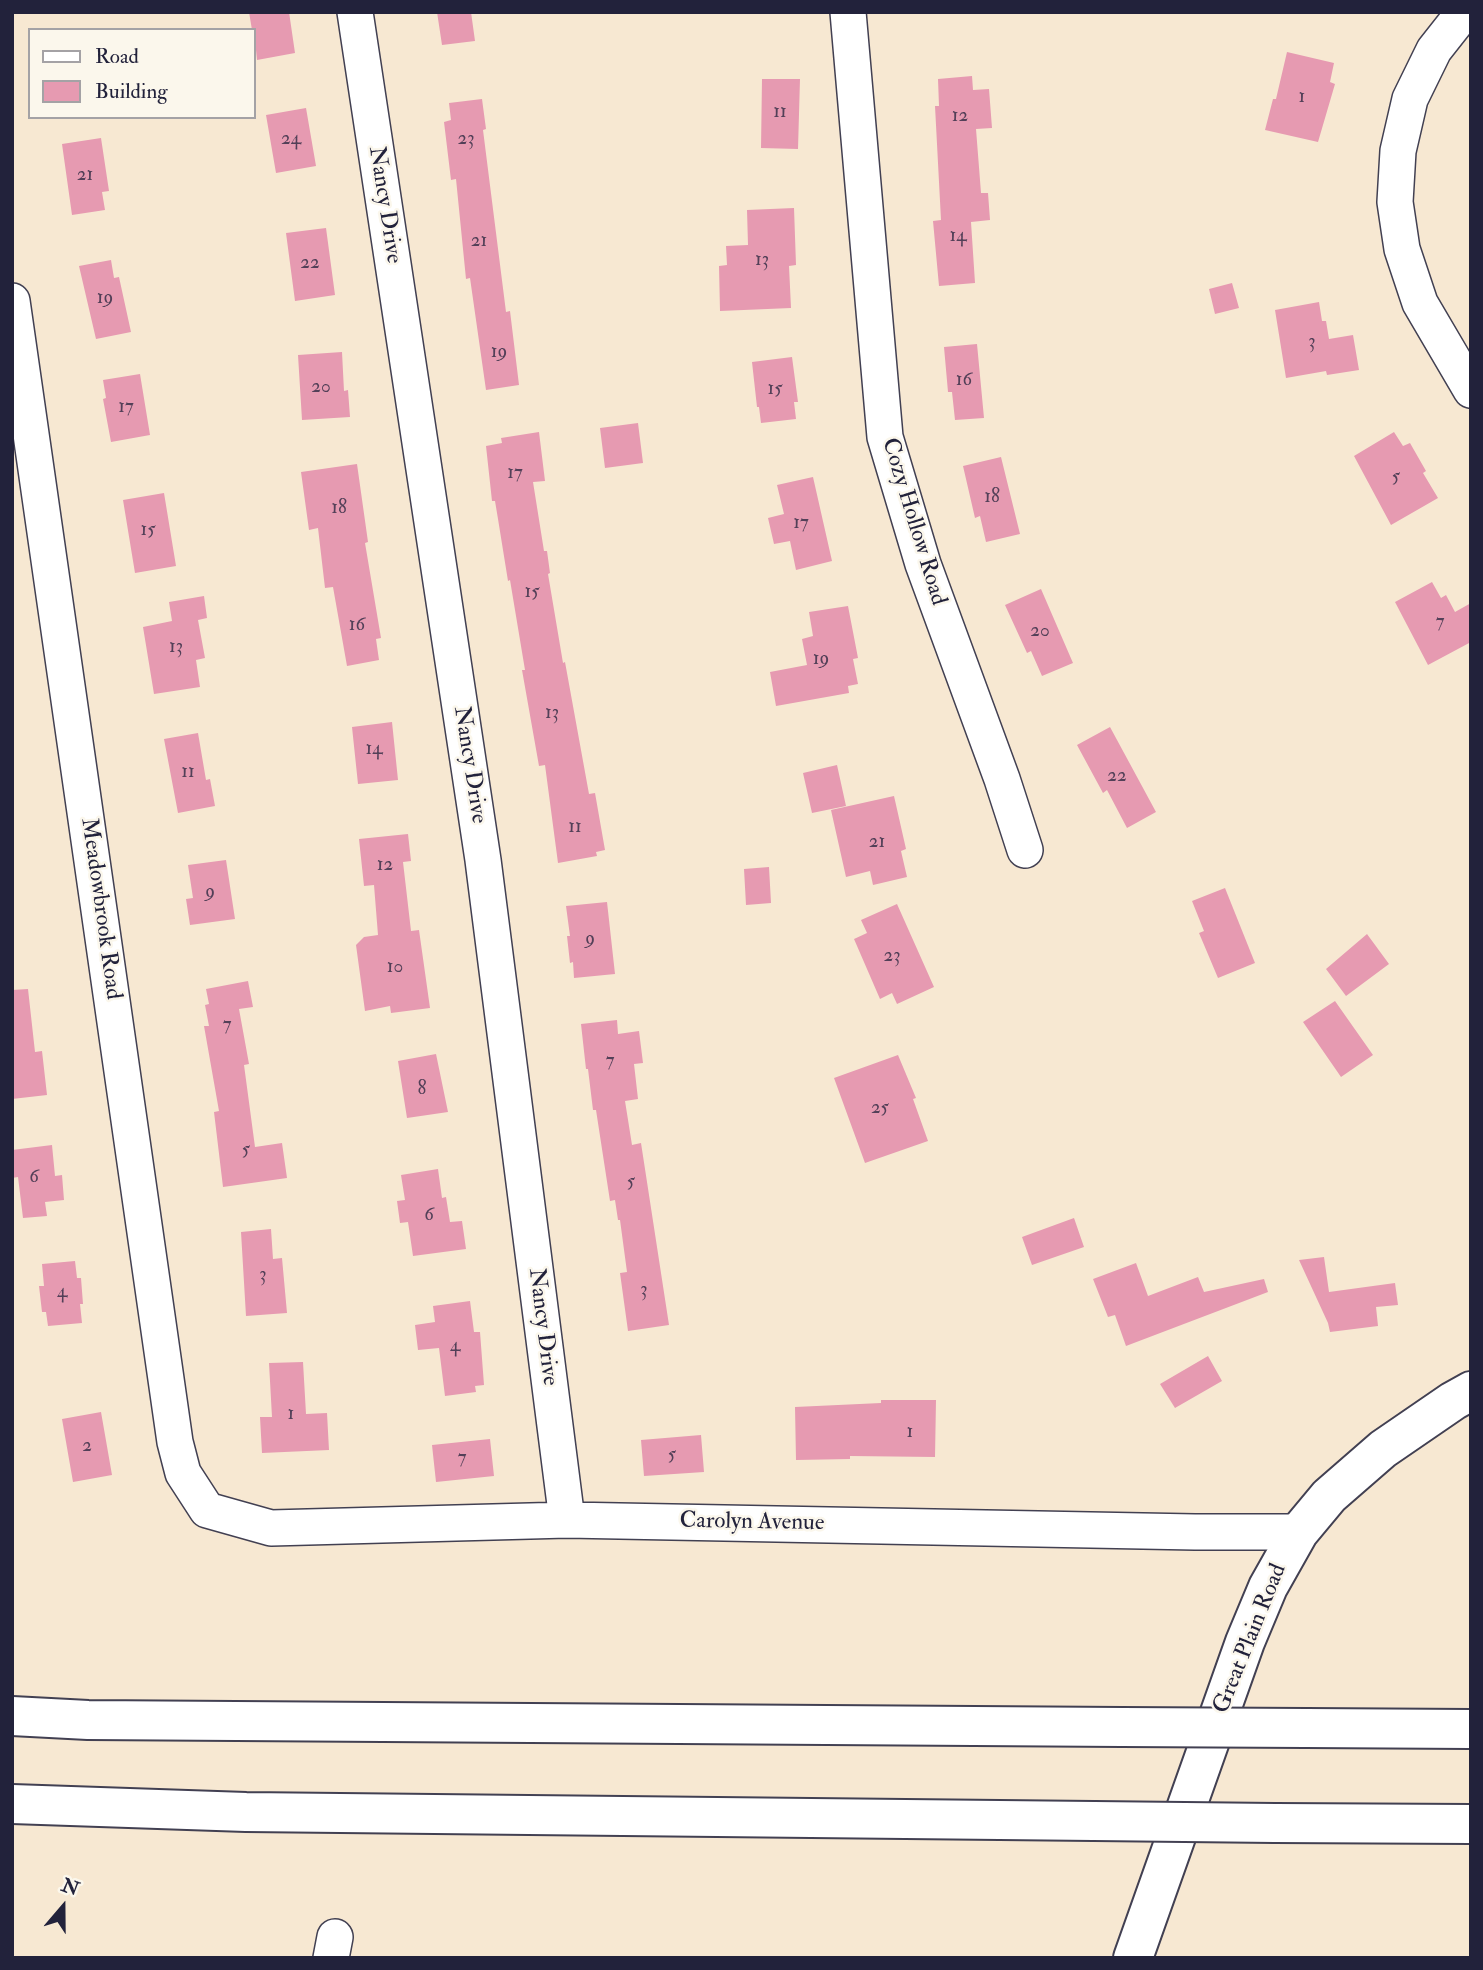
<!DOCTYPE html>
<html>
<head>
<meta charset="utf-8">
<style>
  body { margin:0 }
  #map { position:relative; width:1483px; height:1970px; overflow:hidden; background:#f7e8d2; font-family:"IM FELL Double Pica",serif }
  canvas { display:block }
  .frame { position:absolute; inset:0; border:14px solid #22223b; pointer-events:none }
  .legend { position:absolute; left:28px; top:28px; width:228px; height:91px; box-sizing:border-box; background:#fbf7ec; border:2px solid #a4a2a5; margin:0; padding:9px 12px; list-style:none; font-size:21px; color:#22223b }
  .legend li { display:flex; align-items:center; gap:14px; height:35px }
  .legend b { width:35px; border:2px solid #a4a2a5 }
  .north { position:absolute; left:28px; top:1872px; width:70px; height:70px; -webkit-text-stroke:5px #fbf7ec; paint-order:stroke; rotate:20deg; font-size:19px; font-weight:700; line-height:28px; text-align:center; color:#22223b }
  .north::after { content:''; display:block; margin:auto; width:24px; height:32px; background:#22223b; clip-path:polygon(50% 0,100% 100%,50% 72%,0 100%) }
</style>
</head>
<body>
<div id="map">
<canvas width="1483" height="1970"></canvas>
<div class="frame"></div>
<ul class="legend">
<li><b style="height:9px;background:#fff"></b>Road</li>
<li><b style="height:19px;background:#e69ab1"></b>Building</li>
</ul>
<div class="north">N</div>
</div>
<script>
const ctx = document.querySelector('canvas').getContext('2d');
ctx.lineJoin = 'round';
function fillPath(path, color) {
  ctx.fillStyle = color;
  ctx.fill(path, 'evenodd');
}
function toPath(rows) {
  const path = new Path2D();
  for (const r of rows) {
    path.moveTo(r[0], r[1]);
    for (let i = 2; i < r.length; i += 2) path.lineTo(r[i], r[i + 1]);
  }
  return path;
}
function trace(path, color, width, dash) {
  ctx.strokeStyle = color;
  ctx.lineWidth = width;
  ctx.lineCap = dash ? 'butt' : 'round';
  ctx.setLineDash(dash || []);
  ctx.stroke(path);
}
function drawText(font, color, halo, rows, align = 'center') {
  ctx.font = font + ' "IM FELL Double Pica",serif';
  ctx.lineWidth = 5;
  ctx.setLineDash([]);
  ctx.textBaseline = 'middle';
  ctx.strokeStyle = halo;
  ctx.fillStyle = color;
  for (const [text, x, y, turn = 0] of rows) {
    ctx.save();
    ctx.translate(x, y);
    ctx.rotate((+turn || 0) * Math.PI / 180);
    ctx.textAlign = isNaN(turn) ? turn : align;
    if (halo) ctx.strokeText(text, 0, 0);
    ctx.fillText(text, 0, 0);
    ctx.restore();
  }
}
fillPath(toPath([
  [249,12,289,12,295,53,257,60,254,30,252,30],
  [437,12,471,12,475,41,442,45],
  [1287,52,1334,63,1330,82,1335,84,1318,142,1265,130,1273,99,1276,99],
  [972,76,973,90,989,89,992,128,976,129,981,193,988,193,990,220,971,222,975,283,939,286,933,221,941,220,935,106,939,106,938,79],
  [762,79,800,79,798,149,761,148],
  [482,99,486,129,483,130,506,312,510,311,519,385,486,390,470,278,466,279,456,179,451,180,444,122,451,120,449,103],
  [306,108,316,166,276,173,266,115],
  [101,138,109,191,102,192,105,210,72,215,62,144],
  [794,208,796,265,789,266,791,308,720,311,719,266,727,265,726,246,748,245,747,210],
  [326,228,335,295,295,301,286,233],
  [111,260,114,278,119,277,131,332,96,339,79,266],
  [1232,283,1239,308,1215,314,1209,289],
  [1319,302,1322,321,1326,321,1329,339,1353,335,1359,370,1327,375,1326,371,1286,378,1275,310],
  [977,344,984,418,955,420,952,392,948,392,944,347],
  [342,352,344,391,348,390,350,417,302,420,298,355],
  [792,357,798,402,794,402,796,419,761,423,759,407,757,407,752,362],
  [140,374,150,435,111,442,103,399,106,398,103,380],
  [638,423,643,463,605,468,600,428],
  [539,432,545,481,533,482,544,551,547,551,550,573,548,574,563,663,565,662,589,794,595,793,605,850,596,852,597,856,558,863,545,765,539,766,522,670,525,670,510,580,508,581,498,519,495,501,492,501,486,446,502,443,501,438],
  [1394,432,1403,446,1410,443,1426,471,1423,473,1438,498,1391,525,1354,456],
  [1001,457,1020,534,986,542,980,516,975,518,963,466],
  [357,464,368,542,365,543,381,638,376,639,379,660,347,666,333,587,325,588,318,528,309,530,301,472],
  [813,477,832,561,796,570,790,541,774,544,768,518,784,514,777,485],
  [164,493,176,566,135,573,123,500],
  [1432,582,1441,598,1446,595,1455,612,1471,603,1471,642,1428,665,1395,602],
  [1041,589,1073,663,1042,676,1031,651,1027,653,1005,605],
  [204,596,207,618,198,620,205,658,196,660,200,687,154,694,143,627,172,621,169,602],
  [848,606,858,658,853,659,858,684,848,686,849,693,776,706,770,672,807,665,802,639,813,636,809,612],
  [392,722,398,780,358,784,352,727],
  [1110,727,1156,812,1127,828,1107,790,1103,793,1077,745],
  [198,733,206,780,210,779,215,806,178,813,164,739],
  [837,765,846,806,812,813,803,773],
  [894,796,906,849,901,851,907,877,873,885,870,871,846,877,831,810],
  [408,834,411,861,403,862,411,931,419,930,430,1008,391,1013,390,1006,365,1011,356,945,364,937,378,935,374,885,364,886,359,839],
  [226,860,235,919,190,925,186,899,193,898,188,865],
  [769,867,771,903,746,905,744,869],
  [1225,888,1255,963,1218,978,1199,933,1204,931,1192,901],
  [607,902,615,974,574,978,573,962,570,963,567,936,570,936,566,906],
  [897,904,934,987,897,1004,892,993,880,999,854,939,867,933,861,920],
  [1367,934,1389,964,1346,996,1326,969],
  [248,981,253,1007,239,1009,249,1064,244,1065,255,1147,282,1143,287,1178,223,1187,214,1112,219,1111,204,1026,209,1026,205,1005,209,1004,206,989],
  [28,989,35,1052,42,1051,47,1095,12,1099,12,990],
  [1335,1001,1373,1055,1341,1077,1303,1022],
  [617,1020,618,1034,639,1031,643,1063,634,1064,638,1099,625,1101,632,1145,641,1143,669,1325,628,1331,620,1273,627,1272,620,1220,618,1220,615,1200,610,1201,596,1110,593,1110,588,1069,586,1069,581,1024],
  [436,1054,448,1112,407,1118,398,1061],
  [898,1055,916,1098,913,1099,928,1141,865,1163,834,1078],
  [52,1145,55,1176,62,1175,64,1200,45,1202,47,1216,23,1218,18,1177,12,1178,12,1150],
  [438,1169,442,1198,446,1197,450,1222,462,1221,466,1249,413,1256,408,1222,400,1223,397,1201,405,1200,401,1175],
  [1074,1218,1084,1247,1032,1265,1022,1237],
  [271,1229,273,1259,282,1258,287,1313,246,1316,241,1232],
  [1324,1257,1329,1292,1395,1283,1398,1305,1376,1307,1378,1326,1330,1332,1328,1323,1299,1260],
  [75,1261,77,1278,81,1278,83,1304,80,1304,82,1323,48,1326,46,1312,42,1312,39,1286,44,1286,42,1264],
  [1136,1263,1148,1296,1198,1277,1204,1292,1264,1279,1268,1292,1126,1346,1115,1315,1108,1317,1093,1279],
  [470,1301,474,1332,480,1332,484,1385,475,1386,476,1392,445,1396,439,1348,418,1350,415,1325,435,1322,433,1306],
  [1208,1356,1222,1381,1175,1408,1160,1384],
  [303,1362,306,1414,327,1413,329,1450,262,1453,260,1417,272,1417,269,1363],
  [881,1400,936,1400,935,1457,850,1456,850,1459,796,1460,795,1407,881,1403],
  [101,1412,112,1475,73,1482,62,1419],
  [701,1435,704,1472,644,1476,641,1440],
  [490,1439,494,1476,436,1482,432,1445]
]), '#e69ab1');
const minor = toPath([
  [355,12,483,860,567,1520],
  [848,12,885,437,923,564,1002,779,1025,850],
  [1464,12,1434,50,1410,99,1398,151,1395,202,1402,249,1420,303,1471,390],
  [12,301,175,1442,183,1473,207,1510,271,1528,567,1520,1195,1532,1299,1532],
  [331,1958,335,1937]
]);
const secondary = toPath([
  [1133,1958,1245,1642,1268,1587,1299,1532,1329,1496,1383,1449,1453,1401,1471,1391]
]);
const motorway = toPath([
  [12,1716,88,1720,1122,1727],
  [1306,1728,1471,1729],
  [12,1804,246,1812,1094,1821],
  [1275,1823,1471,1824]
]);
trace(minor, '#424052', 38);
trace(secondary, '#424052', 42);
trace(motorway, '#424052', 42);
trace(minor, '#fff', 35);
trace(secondary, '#fff', 38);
trace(motorway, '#fff', 38);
const motorwayBridge = toPath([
  [1122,1727,1306,1728],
  [1094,1821,1275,1823]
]);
trace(motorwayBridge, '#424052', 42, []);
trace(motorwayBridge, '#fff', 38);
drawText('19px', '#534058', null, [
  ["1",1302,98],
  ["11",780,113],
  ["12",960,117],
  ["24",291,140],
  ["23",466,140],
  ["21",85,176],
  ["14",958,237],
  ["21",479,242],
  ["13",762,261],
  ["22",310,264],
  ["19",105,299],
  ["3",1312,343],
  ["19",499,353],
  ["16",964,381],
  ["20",321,388],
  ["15",775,390],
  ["17",126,408],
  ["17",515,474],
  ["5",1396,478],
  ["18",992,498],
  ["18",339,509],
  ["17",801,524],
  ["15",148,531],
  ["15",532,593],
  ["7",1440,623],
  ["16",357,626],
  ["20",1040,632],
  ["13",176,648],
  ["19",821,660],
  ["13",552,714],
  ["14",374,750],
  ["11",188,773],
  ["22",1117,777],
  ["11",575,828],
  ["21",877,843],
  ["12",385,866],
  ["9",210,893],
  ["9",590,940],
  ["23",892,957],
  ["10",395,968],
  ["7",227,1026],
  ["7",610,1062],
  ["8",422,1090],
  ["25",880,1109],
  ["5",246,1151],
  ["6",34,1178],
  ["5",631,1183],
  ["6",429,1216],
  ["3",263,1276],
  ["3",644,1291],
  ["4",62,1293],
  ["4",455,1347],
  ["1",291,1415],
  ["1",910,1433],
  ["2",87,1447],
  ["5",672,1456],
  ["7",462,1459]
]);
drawText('23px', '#22223b', '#fbf7ec', [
  ["Nancy Drive",384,205,81],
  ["Cozy Hollow Road",913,522,73],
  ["Nancy Drive",469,765,81],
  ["Meadowbrook Road",100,909,82],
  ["Nancy Drive",542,1327,83],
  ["Carolyn Avenue",752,1523,1],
  ["Great Plain Road",1251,1639,-68]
]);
</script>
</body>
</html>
